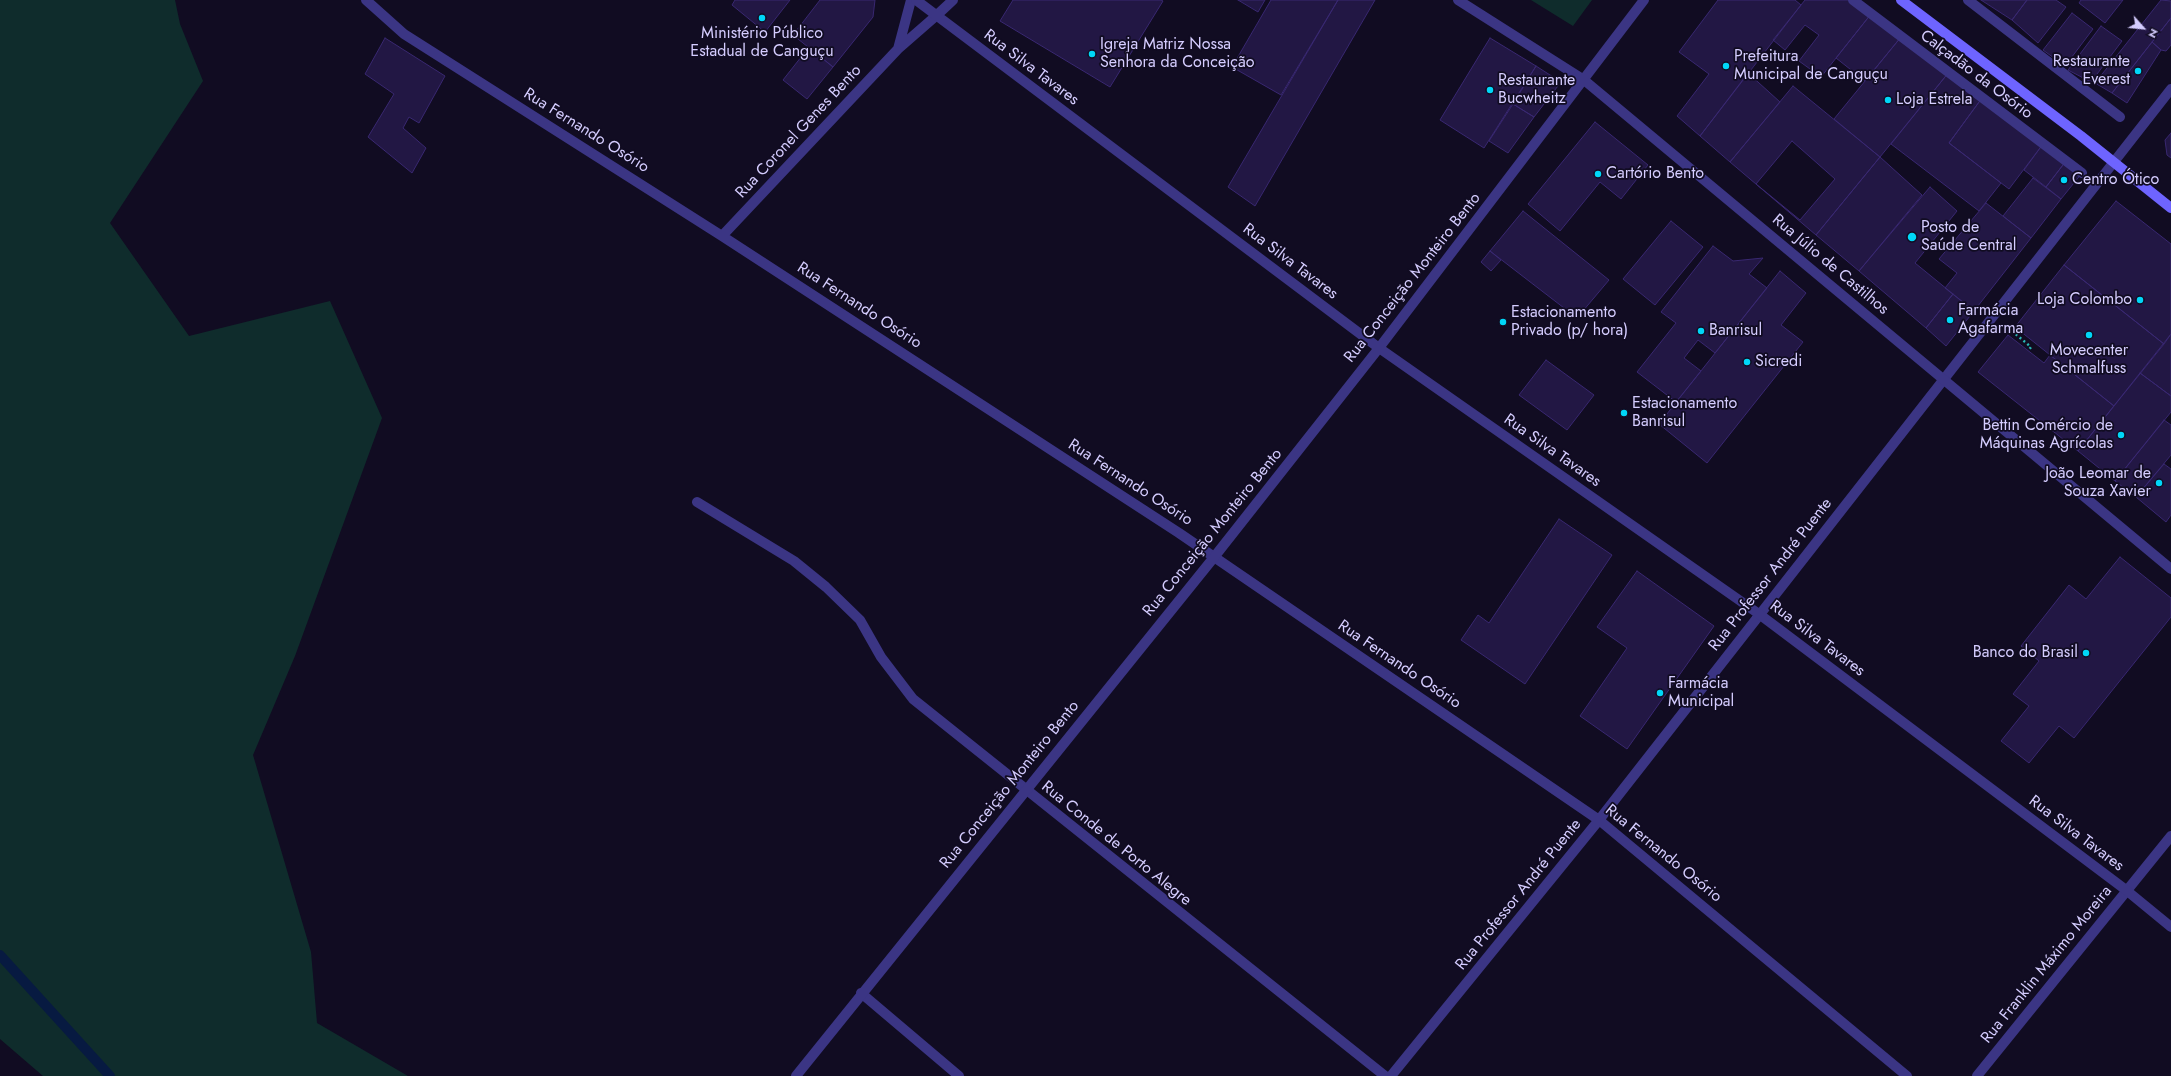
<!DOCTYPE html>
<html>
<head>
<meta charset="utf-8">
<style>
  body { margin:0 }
  #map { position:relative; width:2171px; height:1076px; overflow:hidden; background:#110c22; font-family:Jost,sans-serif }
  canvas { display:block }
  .north { position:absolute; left:2123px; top:8px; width:40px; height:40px; -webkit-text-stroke:3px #110c22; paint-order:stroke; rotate:117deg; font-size:11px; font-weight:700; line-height:16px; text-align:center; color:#d5cdff }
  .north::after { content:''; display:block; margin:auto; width:14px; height:18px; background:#d5cdff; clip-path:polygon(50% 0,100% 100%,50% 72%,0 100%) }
</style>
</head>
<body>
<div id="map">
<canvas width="2171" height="1076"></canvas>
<div class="north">N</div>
</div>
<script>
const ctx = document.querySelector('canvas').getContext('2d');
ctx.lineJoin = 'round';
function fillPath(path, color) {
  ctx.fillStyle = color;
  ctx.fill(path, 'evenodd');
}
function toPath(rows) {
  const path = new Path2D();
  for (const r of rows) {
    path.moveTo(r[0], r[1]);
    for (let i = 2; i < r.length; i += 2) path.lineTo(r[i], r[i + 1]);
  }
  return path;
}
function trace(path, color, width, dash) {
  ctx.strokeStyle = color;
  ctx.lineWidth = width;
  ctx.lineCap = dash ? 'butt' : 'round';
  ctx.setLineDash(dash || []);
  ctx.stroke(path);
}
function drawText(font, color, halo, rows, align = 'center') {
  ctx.font = font + ' Jost,sans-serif';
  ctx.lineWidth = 3.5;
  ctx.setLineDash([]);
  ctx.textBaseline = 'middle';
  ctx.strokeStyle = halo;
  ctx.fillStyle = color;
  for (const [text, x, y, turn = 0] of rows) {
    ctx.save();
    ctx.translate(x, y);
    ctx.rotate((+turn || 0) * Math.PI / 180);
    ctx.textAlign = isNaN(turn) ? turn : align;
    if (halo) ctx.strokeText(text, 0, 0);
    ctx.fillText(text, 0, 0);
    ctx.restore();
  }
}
fillPath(toPath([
  [0,0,175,0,180,24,203,81,110,223,189,336,330,301,382,418,295,656,253,755,311,952,317,1023,408,1076,43,1076,0,1039],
  [1531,0,1592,0,1573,26]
]), '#0f2c2c');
trace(toPath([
  [0,955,110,1076]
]), '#071a41', 10);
const building = toPath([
  [735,0,790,0,765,32,732,5,735,0],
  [820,0,875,0,873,17,833,67,793,35,820,0],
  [1013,0,1161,0,1163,1,1110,87,1000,21,1013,0],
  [1238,0,1265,0,1258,12,1238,0],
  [1271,0,1338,0,1281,95,1232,67,1271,0],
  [1338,0,1375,0,1255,206,1228,187,1338,0],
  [1718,0,1795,0,1801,5,1700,136,1677,116,1709,74,1679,52,1718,0],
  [1805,0,1853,0,1871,14,1821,77,1799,61,1819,35,1805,25,1785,50,1773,40,1805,0],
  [1981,0,2027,0,2012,20,1981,0],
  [2027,0,2056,0,2066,7,2038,43,2012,20,2027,0],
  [2081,0,2123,0,2105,23,2079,3,2081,0],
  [2161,0,2171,1,2171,18,2112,93,2095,83,2161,0],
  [2072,13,2093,29,2065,66,2043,50,2072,13],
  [1871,14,1901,37,1865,81,1836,58,1871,14],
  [2171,18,2171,45,2166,51,2161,50,2152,42,2171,18],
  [2101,26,2122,41,2091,82,2068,70,2101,26],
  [1901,37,1949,72,1880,157,1834,119,1901,37],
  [385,38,445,76,419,123,409,117,403,128,426,148,412,173,368,137,394,94,365,74,385,38],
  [1490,38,1536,66,1484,148,1440,120,1490,38],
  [2152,42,2161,50,2127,103,2112,93,2152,42],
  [809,47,833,67,807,99,783,80,809,47],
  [1536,66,1561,82,1534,117,1513,104,1536,66],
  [1949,72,1982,98,1949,143,2001,183,1979,211,1891,144,1949,72],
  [1748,73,1780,102,1730,162,1700,136,1748,73],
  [1793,86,1880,157,1816,235,1730,162,1793,86],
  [1982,98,2043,144,2009,189,1949,143,1982,98],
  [1513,104,1534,117,1508,153,1489,141,1513,104],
  [1595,122,1648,165,1621,199,1600,182,1560,231,1528,204,1595,122],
  [2171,133,2171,158,2167,155,2165,140,2171,133],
  [1792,141,1835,179,1800,220,1756,184,1792,141],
  [2043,144,2066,161,2046,187,2024,170,2043,144],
  [1880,157,1922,195,1859,271,1816,235,1880,157],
  [2066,161,2082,173,2061,199,2046,187,2066,161],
  [2033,178,2061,199,2031,238,2003,216,2033,178],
  [1930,187,1957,211,1915,263,1953,294,1926,328,1859,271,1930,187],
  [2116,201,2171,244,2171,334,2164,344,2064,265,2116,201],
  [1986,203,2031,238,1974,311,1945,288,1957,273,1939,259,1986,203],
  [1523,211,1609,280,1577,318,1490,251,1523,211],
  [1671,221,1703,247,1655,305,1623,279,1671,221],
  [1713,246,1733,261,1763,258,1749,274,1767,288,1715,353,1698,340,1684,358,1701,371,1676,402,1637,372,1676,323,1661,312,1713,246],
  [1490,251,1501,260,1491,271,1481,262,1490,251],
  [2064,265,2164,344,2114,406,2015,327,2064,265],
  [1780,271,1806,293,1781,325,1803,342,1707,463,1659,424,1780,271],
  [1953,294,1974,311,1946,346,1926,328,1953,294],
  [2171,334,2171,396,2140,373,2171,334],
  [2008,335,2044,363,2050,355,2114,406,2078,451,1978,372,2008,335],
  [1546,360,1594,395,1567,430,1519,395,1546,360],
  [2140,373,2171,396,2171,412,2115,481,2078,451,2140,373],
  [2164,420,2171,425,2171,455,2136,497,2115,481,2164,420],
  [2164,464,2171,469,2171,515,2166,522,2136,497,2164,464],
  [1559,519,1612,555,1525,684,1461,640,1478,615,1489,623,1559,519],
  [2120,557,2171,598,2171,617,2074,738,2059,726,2029,763,2001,741,2029,706,2013,694,2039,661,2021,646,2069,585,2086,599,2120,557],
  [1637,571,1714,626,1627,749,1580,716,1627,648,1597,627,1637,571]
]);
fillPath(building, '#221744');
trace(building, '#392871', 1);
trace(toPath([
  [2012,331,2031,347,2028,351]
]), '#28b8b5', 2.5, [2, 3]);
trace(toPath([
  [1853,0,2082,173],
  [1968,0,2120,117]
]), '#3b3584', 10);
trace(toPath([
  [366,0,404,34,722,236,1179,533,1599,820,1907,1076],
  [898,49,911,0],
  [722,236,898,49,937,15],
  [697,502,794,561,826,587,860,620,881,657,913,699,1385,1076],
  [861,993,959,1076],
  [1391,1076,1599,820,2171,89],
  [1977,1076,2171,836]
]), '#3b3584', 10);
trace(toPath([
  [916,0,1379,348,1759,614,2126,890,2171,927],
  [1458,0,1584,80,2171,569],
  [937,15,953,0],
  [796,1076,1215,556,1379,348,1644,0]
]), '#3b3584', 10);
trace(toPath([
  [1901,0,2081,136,2171,208]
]), '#6e64ff', 10);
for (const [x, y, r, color] of [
  [762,18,4,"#00d7f8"],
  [1092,54,4,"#00d7f8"],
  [1726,66,4,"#00d7f8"],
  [2138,71,4,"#00d7f8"],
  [1490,90,4,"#00d7f8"],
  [1888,100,4,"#00d7f8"],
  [1598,174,4,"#00d7f8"],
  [2064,180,4,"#00d7f8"],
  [1912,237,5,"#00d7f8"],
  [2140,300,4,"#00d7f8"],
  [1950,320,4,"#00d7f8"],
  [1503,322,4,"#00d7f8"],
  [1701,331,4,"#00d7f8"],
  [2089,335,4,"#00d7f8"],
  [1747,362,4,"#00d7f8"],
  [1624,413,4,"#00d7f8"],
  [2121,435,4,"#00d7f8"],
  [2159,483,4,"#00d7f8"],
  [2086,653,4,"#00d7f8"],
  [1660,693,4,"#00d7f8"]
]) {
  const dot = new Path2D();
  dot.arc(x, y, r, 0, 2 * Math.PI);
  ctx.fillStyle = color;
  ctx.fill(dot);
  trace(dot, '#110c22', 1.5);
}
drawText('16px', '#d5cdff', '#110c22', [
  ["Ministério Público",762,34,"center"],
  ["Estadual de Canguçu",762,52,"center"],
  ["Igreja Matriz Nossa",1100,45],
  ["Senhora da Conceição",1100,63],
  ["Prefeitura",1734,57],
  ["Municipal de Canguçu",1734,75],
  ["Restaurante",2130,62,"right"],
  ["Everest",2130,80,"right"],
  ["Restaurante",1498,81],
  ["Bucwheitz",1498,99],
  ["Loja Estrela",1896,100],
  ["Cartório Bento",1606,174],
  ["Centro Ótico",2072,180],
  ["Posto de",1921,228],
  ["Saúde Central",1921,246],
  ["Loja Colombo",2132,300,"right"],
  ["Farmácia",1958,311],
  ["Agafarma",1958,329],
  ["Estacionamento",1511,313],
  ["Privado (p/ hora)",1511,331],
  ["Banrisul",1709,331],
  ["Movecenter",2089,351,"center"],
  ["Schmalfuss",2089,369,"center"],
  ["Sicredi",1755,362],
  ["Estacionamento",1632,404],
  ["Banrisul",1632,422],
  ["Bettin Comércio de",2113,426,"right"],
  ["Máquinas Agrícolas",2113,444,"right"],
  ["João Leomar de",2151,474,"right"],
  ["Souza Xavier",2151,492,"right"],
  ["Banco do Brasil",2078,653,"right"],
  ["Farmácia",1668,684],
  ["Municipal",1668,702]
], 'left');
drawText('16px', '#d5cdff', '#110c22', [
  ["Rua Silva Tavares",1031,68,37],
  ["Calçadão da Osório",1976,75,37],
  ["Rua Fernando Osório",586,131,32],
  ["Rua Coronel Genes Bento",799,132,-47],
  ["Rua Silva Tavares",1290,262,37],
  ["Rua Júlio de Castilhos",1830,265,40],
  ["Rua Conceição Monteiro Bento",1413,278,-52],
  ["Rua Fernando Osório",859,306,33],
  ["Rua Silva Tavares",1552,451,35],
  ["Rua Fernando Osório",1130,483,33],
  ["Rua Conceição Monteiro Bento",1213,533,-51],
  ["Rua Professor André Puente",1771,575,-52],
  ["Rua Silva Tavares",1817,639,37],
  ["Rua Fernando Osório",1399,665,34],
  ["Rua Conceição Monteiro Bento",1010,785,-51],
  ["Rua Silva Tavares",2076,834,37],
  ["Rua Conde de Porto Alegre",1116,844,39],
  ["Rua Fernando Osório",1663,854,39],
  ["Rua Professor André Puente",1519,895,-51],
  ["Rua Franklin Máximo Moreira",2047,965,-51]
]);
</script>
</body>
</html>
